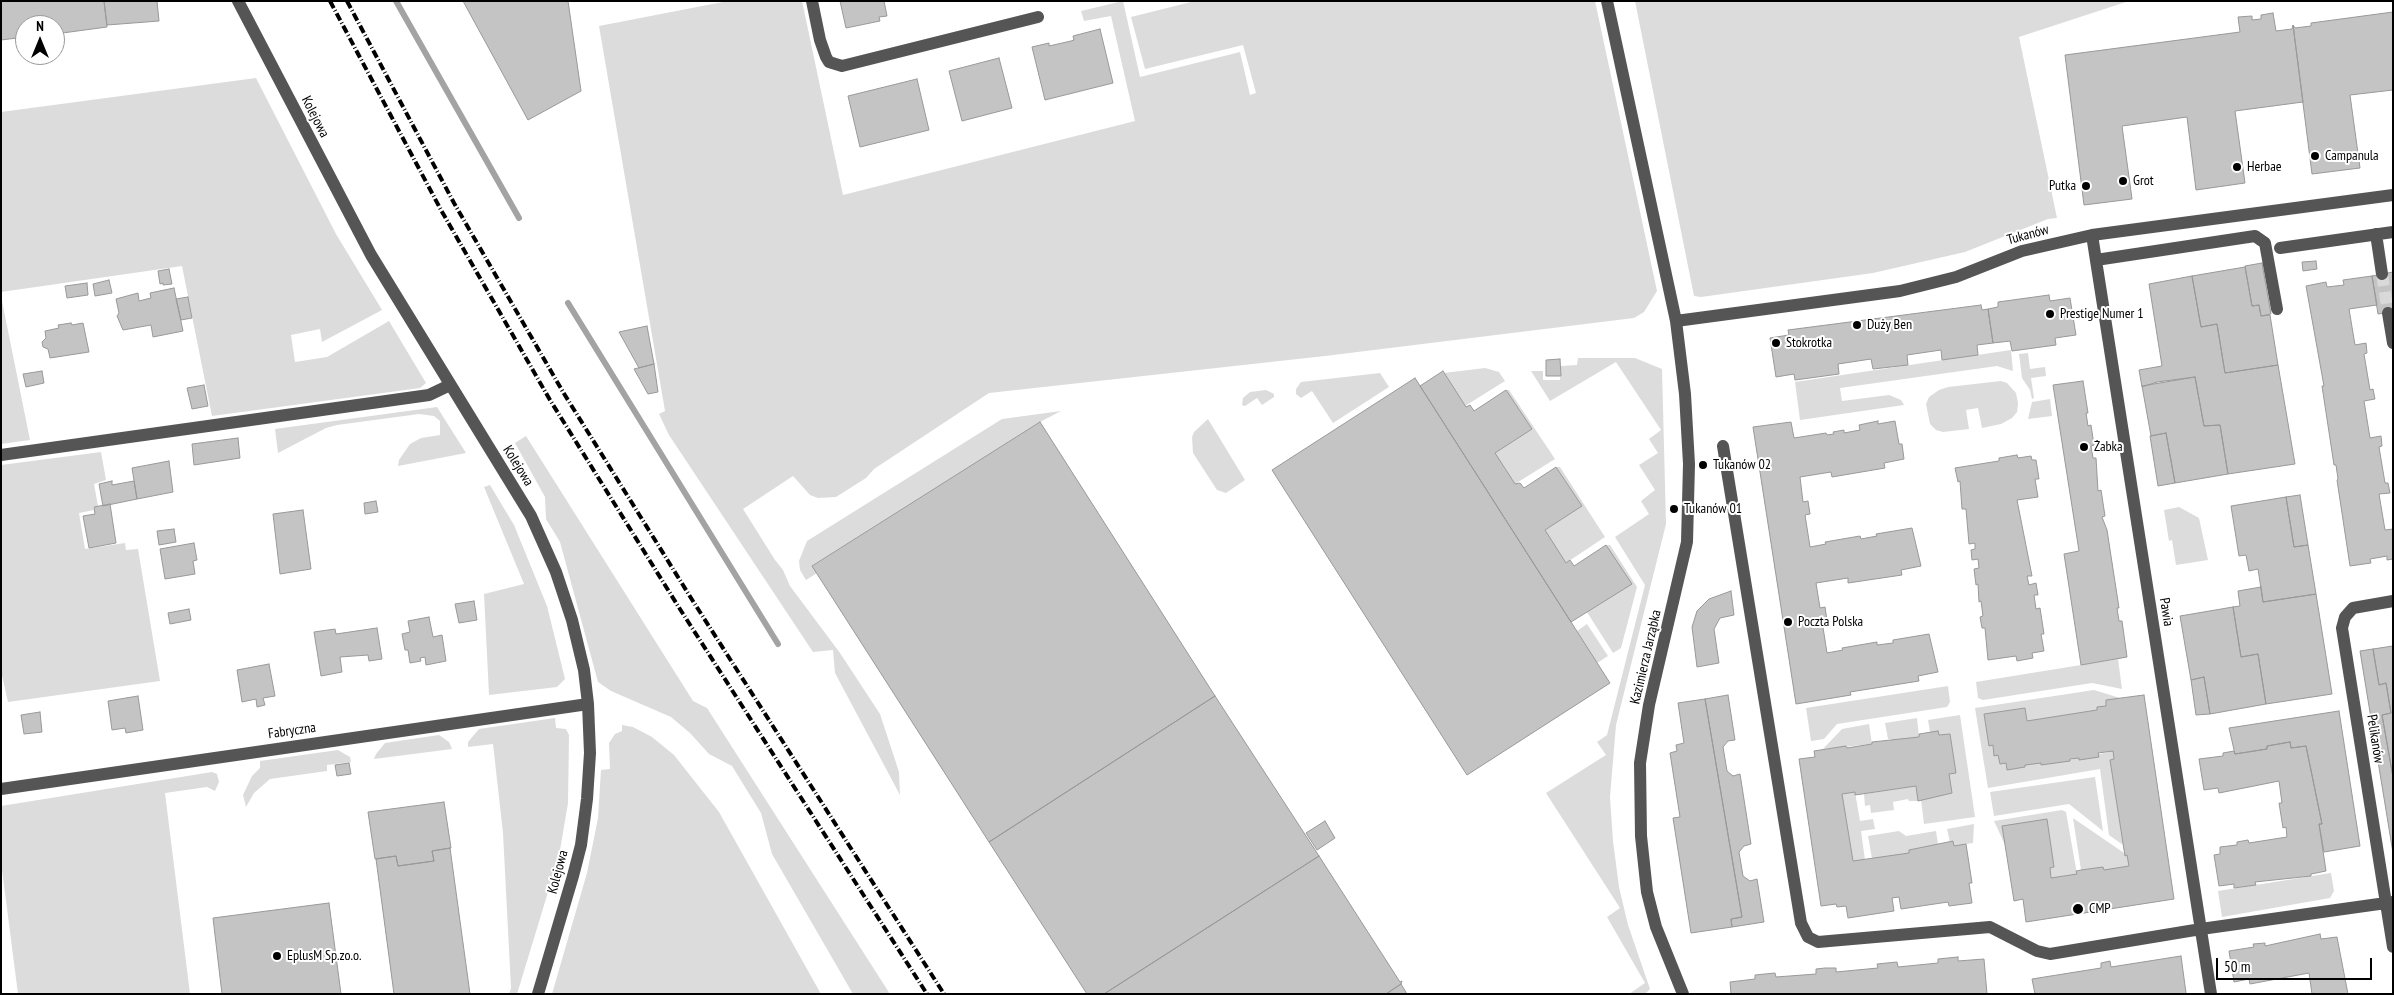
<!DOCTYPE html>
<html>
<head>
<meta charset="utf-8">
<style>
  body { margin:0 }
  #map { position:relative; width:2394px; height:995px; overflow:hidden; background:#fff; font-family:"PT Sans Narrow",sans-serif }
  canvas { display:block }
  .frame { position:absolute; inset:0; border:2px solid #000; pointer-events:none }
  .north { position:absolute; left:15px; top:15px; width:50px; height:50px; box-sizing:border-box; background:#fff; border:1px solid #999; border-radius:50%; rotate:0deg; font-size:14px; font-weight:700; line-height:20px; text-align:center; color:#000 }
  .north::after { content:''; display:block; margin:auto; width:18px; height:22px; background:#000; clip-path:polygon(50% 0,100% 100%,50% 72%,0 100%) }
  .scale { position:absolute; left:2216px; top:958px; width:156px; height:22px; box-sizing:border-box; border:2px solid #000; border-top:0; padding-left:6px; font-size:15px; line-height:18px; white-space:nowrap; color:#000; -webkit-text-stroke:4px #fff; paint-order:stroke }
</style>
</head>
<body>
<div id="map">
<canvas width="2394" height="995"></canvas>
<div class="frame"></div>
<div class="north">N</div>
<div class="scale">50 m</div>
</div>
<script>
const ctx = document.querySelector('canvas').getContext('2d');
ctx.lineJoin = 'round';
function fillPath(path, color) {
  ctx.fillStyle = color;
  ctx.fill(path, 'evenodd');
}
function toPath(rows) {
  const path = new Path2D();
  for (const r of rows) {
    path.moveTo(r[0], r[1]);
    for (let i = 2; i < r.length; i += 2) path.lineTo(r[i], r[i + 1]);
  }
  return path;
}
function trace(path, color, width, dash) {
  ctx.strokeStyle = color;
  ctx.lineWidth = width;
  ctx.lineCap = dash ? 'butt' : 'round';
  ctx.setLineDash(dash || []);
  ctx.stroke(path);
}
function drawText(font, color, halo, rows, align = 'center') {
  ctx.font = font + ' "PT Sans Narrow",sans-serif';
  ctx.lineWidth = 4;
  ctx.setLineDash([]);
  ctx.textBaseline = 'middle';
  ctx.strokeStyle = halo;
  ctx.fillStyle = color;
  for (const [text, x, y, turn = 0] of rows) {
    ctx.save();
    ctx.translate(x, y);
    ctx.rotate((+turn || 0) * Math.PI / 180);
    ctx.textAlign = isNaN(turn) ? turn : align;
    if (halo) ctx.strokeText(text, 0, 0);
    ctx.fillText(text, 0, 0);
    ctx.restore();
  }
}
fillPath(toPath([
  [728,1,802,1,843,195,1135,121,1111,16,1084,21,1081,11,1123,1,1140,77,1240,52,1250,95,1256,93,1243,45,1145,69,1131,17,1195,1,1595,1,1657,291,1644,312,1634,318,1325,356,989,393,874,469,866,478,836,497,818,498,810,495,793,476,743,509,775,560,783,570,790,586,840,653,880,714,899,772,900,795,835,673,833,650,813,652,669,435,659,414,665,411,599,26],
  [1635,1,2129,1,2019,37,2057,218,2048,219,1965,252,1873,273,1701,297,1694,296],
  [256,78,336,234,382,310,322,342,320,329,291,335,295,362,327,357,389,321,426,383,420,388,212,416,182,266,1,292,1,112],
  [1,296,30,440,1,444],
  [2011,350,2013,371,1997,366,1840,388,1842,401,1889,395,1901,400,1904,405,1800,420,1795,382],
  [2028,353,2030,369,2045,367,2046,376,2031,378,2034,398,2032,399,2030,390,2022,378,2019,354],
  [1578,358,1635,358,1662,369,1666,524,1616,725,1610,797,1613,841,1619,887,1628,925,1650,989,1645,994,1629,994,1645,983,1607,917,1620,908,1546,793,1606,755,1597,742,1607,735,1645,585,1615,537,1649,514,1641,501,1655,490,1639,465,1658,453,1649,439,1661,430,1616,362,1550,401,1531,371,1543,371,1543,380,1560,380,1561,366,1577,365],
  [1485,368,1499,372,1505,381,1465,406,1444,373],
  [1380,373,1389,387,1333,423,1312,391,1301,398,1296,394,1296,389,1301,382],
  [2001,381,2007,383,2016,393,2018,403,2017,412,2012,418,2001,424,1982,428,1978,408,1966,410,1969,429,1943,432,1936,430,1930,424,1926,404,1929,397,1939,390,1948,387],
  [1266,390,1274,394,1274,397,1262,405,1257,398,1245,406,1242,405,1243,398,1250,392],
  [1506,390,1509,390,1555,459,1515,484,1495,453,1532,429],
  [2050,399,2052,416,2028,419,2032,402],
  [437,407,466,453,398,466,399,460,410,444,421,438,440,435,440,421,434,416,419,414,337,425,326,428,278,453,275,429],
  [1061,411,1040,422,813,565,817,573,806,580,800,570,799,561,807,541,1002,419],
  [1208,419,1245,480,1226,493,1217,490,1193,453,1192,437,1194,432],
  [526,436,693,701,707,708,890,994,853,994,772,854,761,813,732,766,709,754,690,733,671,717,611,691,598,682,560,542,546,519,545,497,515,443],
  [101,452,106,480,94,484,98,506,93,507,94,510,79,513,85,549,125,543,126,550,138,549,160,681,8,702,1,671,1,465],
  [1556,467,1560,467,1605,537,1566,563,1545,530,1582,506],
  [490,485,514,525,547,606,565,679,557,687,489,695,484,594,524,584,484,487],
  [2179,507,2199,518,2208,560,2176,565,2172,540,2169,541,2164,510],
  [1606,545,1610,545,1637,587,1621,648,1613,653,1587,612,1631,584],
  [1587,624,1608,656,1597,663,1577,631],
  [2118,659,2122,689,2092,683,1983,700,1978,698,1976,682],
  [1948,686,1950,702,1947,707,1837,724,1824,739,1811,741,1806,708],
  [2094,690,2120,698,2106,700,2106,706,2097,710,2027,721,2025,708,1984,714,1989,745,1993,745,1994,755,1998,755,2000,764,2006,763,2007,770,2025,767,2025,765,2041,763,2042,765,2079,758,2079,759,2113,751,2114,759,2110,760,2123,845,2109,835,2100,769,1988,788,1975,708],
  [1960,715,1975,817,1924,824,1921,800,1952,793,1949,774,1956,773,1950,734,1939,735,1930,732,1928,720],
  [555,718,556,728,566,729,569,735,568,803,559,856,517,994,509,994,511,988,503,833,493,744,468,747,468,742,479,729],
  [1917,718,1919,737,1892,741,1891,739,1888,739,1885,723],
  [1869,724,1872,744,1823,749,1842,729],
  [622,725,633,727,652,737,674,755,719,812,821,994,552,994,587,873,598,818,601,770,610,769,609,743,615,734,622,731],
  [439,735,449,742,452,749,374,759,376,754,385,743],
  [338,750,350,757,351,762,327,765,327,771,270,779,254,793,246,807,243,795,252,776,260,768,260,761],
  [212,772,217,774,219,782,215,791,207,787,165,793,190,994,18,994,1,862,1,806],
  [2095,777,2103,831,2069,804,1994,816,1990,792],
  [1916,786,1918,801,1909,801,1908,799,1893,802,1894,810,1871,813,1870,805,1865,806,1864,794],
  [1855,792,1860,821,1873,819,1875,829,1861,831,1865,860,1853,861,1842,794],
  [2062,810,2066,812,2077,874,2051,878,2050,868,2054,867,2047,819,2006,847,1994,821],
  [2073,818,2127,855,2129,866,2104,870,2103,867,2081,870],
  [1974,824,1973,843,1954,846,1953,841,1950,842,1947,829],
  [1899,831,1906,836,1936,831,1938,844,1909,850,1909,853,1872,859,1868,836],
  [2331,873,2334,891,2330,898,2222,917,2218,891]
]), '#dcdcdc');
trace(toPath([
  [396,1,519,218],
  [568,303,778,644]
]), '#a3a3a3', 6);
const building = toPath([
  [1,1,104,1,107,27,55,34,55,25,25,25,25,37,1,40,1,1],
  [104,1,157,1,159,21,107,25,104,1],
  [463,1,568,1,581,91,528,120,463,1],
  [840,1,884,1,887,16,879,17,880,21,846,28,840,1],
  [2393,12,2393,90,2350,95,2360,168,2312,174,2293,25,2295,28,2311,26,2311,23,2393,12],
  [2273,13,2276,31,2292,29,2293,25,2303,102,2235,111,2245,183,2196,190,2187,117,2122,126,2132,199,2084,205,2065,55,2240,32,2238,17,2252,16,2252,20,2261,19,2261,15,2273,13],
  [1100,29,1113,83,1045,100,1032,47,1049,43,1049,46,1071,41,1074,40,1073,36,1100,29],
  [999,58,1012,108,962,121,949,71,999,58],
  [917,79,929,130,860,147,848,96,917,79],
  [2316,261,2317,269,2303,271,2302,262,2316,261],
  [2262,263,2271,314,2261,316,2259,305,2252,306,2245,266,2262,263],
  [2245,267,2252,306,2259,305,2261,316,2270,315,2278,365,2225,373,2217,324,2201,327,2192,276,2245,267],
  [169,269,172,284,163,285,163,283,160,284,158,271,169,269],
  [2393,272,2393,312,2378,314,2372,276,2393,272],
  [2192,276,2201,327,2217,324,2225,373,2278,365,2295,464,2228,474,2220,425,2204,426,2195,377,2157,382,2142,387,2139,370,2162,366,2149,284,2192,276],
  [2372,276,2377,305,2349,309,2355,345,2366,343,2367,353,2364,354,2370,390,2373,389,2375,399,2364,401,2370,438,2381,436,2382,446,2379,447,2385,483,2388,483,2390,493,2379,494,2385,530,2393,529,2393,559,2387,560,2387,556,2370,559,2371,563,2350,566,2337,480,2338,479,2336,465,2334,465,2322,386,2324,386,2306,286,2326,282,2327,287,2344,285,2343,280,2372,276],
  [109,280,112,293,95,296,93,284,109,280],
  [87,283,88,295,67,298,65,286,87,283],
  [174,288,183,331,153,337,151,325,123,330,117,316,119,313,116,299,138,293,139,301,151,298,150,293,174,288],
  [2049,295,2050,301,2070,298,2076,335,2055,338,2056,345,2012,351,2010,341,1993,343,1988,309,1998,307,1998,302,2049,295],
  [188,297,192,318,181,320,176,299,188,297],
  [1981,305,1982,310,1988,309,1993,343,1977,345,1978,355,1942,360,1941,350,1907,355,1908,365,1873,369,1871,359,1838,364,1839,374,1795,380,1794,374,1776,377,1770,338,1789,335,1788,330,1981,305],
  [71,323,72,325,83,323,89,352,50,358,48,349,43,347,42,342,46,338,45,331,59,328,58,325,71,323],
  [647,326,654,364,639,368,619,332,647,326],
  [1560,359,1561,376,1546,376,1546,360,1560,359],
  [654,364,658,392,648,394,634,369,654,364],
  [42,371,44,383,26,387,23,374,42,371],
  [1443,371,1466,407,1470,405,1474,411,1506,390,1532,429,1495,453,1515,484,1520,483,1524,488,1556,467,1582,506,1545,530,1566,563,1570,560,1574,566,1606,545,1632,584,1571,622,1420,386,1443,371],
  [2195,377,2204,426,2220,425,2228,474,2175,483,2166,433,2151,436,2142,386,2195,377],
  [1415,378,1610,683,1467,775,1272,470,1415,378],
  [2083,381,2088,413,2086,413,2088,426,2091,425,2094,445,2091,446,2093,458,2096,458,2098,491,2101,490,2105,516,2102,517,2107,530,2119,608,2117,608,2119,621,2122,621,2127,657,2081,665,2064,554,2079,551,2053,385,2083,381],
  [204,385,208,406,192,409,187,388,204,385],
  [1878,421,1878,424,1895,421,1899,444,1902,444,1904,459,1884,463,1885,468,1832,477,1831,472,1800,477,1803,502,1808,501,1810,514,1805,515,1810,547,1826,544,1825,542,1860,536,1861,539,1877,536,1876,534,1912,528,1921,566,1901,570,1902,575,1848,583,1848,578,1816,583,1820,608,1825,607,1827,620,1822,621,1827,653,1843,650,1842,648,1877,642,1877,645,1893,643,1893,640,1929,634,1938,672,1918,676,1919,681,1850,692,1851,695,1796,704,1753,427,1791,422,1794,438,1826,433,1827,435,1834,434,1833,432,1844,430,1844,433,1860,430,1859,425,1878,421],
  [1040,422,1215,696,989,842,812,566,1040,422],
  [2166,433,2175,483,2158,486,2150,436,2166,433],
  [238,438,240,458,194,465,192,444,238,438],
  [2017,455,2018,458,2031,456,2032,460,2036,460,2039,479,2035,479,2038,497,2017,500,2032,576,2027,576,2029,585,2036,583,2038,595,2034,595,2036,609,2040,608,2044,634,2041,634,2044,651,2032,653,2033,658,2017,661,2016,656,1988,660,1985,628,1982,628,1980,617,1983,616,1981,601,1979,602,1978,584,1976,585,1974,569,1979,568,1978,559,1972,560,1971,550,1975,549,1975,543,1969,544,1966,509,1962,509,1960,481,1958,482,1955,468,1999,461,1999,458,2017,455],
  [169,461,173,492,137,499,132,468,169,461],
  [112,481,112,485,134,481,137,499,103,506,99,484,112,481],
  [2300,495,2308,545,2294,547,2286,497,2300,495],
  [2286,497,2294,547,2308,545,2316,594,2263,602,2258,569,2249,571,2246,555,2239,556,2231,506,2286,497],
  [376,501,378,512,365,514,364,503,376,501],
  [110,504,116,543,89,548,83,516,95,514,94,507,110,504],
  [303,510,311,569,280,574,273,514,303,510],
  [174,529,176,542,159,545,157,531,174,529],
  [194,543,197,560,193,561,195,574,165,579,160,549,194,543],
  [2261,587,2263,602,2316,594,2332,694,2266,704,2258,654,2241,657,2233,607,2240,606,2238,591,2261,587],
  [1731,591,1734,615,1720,618,1714,629,1719,663,1697,667,1692,627,1697,611,1709,599,1731,591],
  [474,601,477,620,459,623,455,604,474,601],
  [2233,607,2241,657,2258,654,2266,704,2210,714,2204,677,2191,680,2180,616,2233,607],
  [189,609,191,620,170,624,168,613,189,609],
  [429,617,433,637,442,635,446,661,426,665,425,657,420,658,421,661,410,663,408,650,405,650,402,634,410,632,408,621,429,617],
  [377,628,382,659,369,661,368,655,340,657,342,672,321,676,314,632,335,629,336,634,377,628],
  [2393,646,2393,777,2382,715,2391,713,2386,683,2379,685,2373,649,2393,646],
  [2373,649,2379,685,2386,683,2391,713,2382,715,2393,777,2393,853,2360,651,2373,649],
  [269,664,275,696,263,698,265,705,257,707,256,699,242,702,237,670,269,664],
  [2204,677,2210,714,2196,715,2191,680,2204,677],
  [1728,695,1735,740,1728,741,1723,747,1727,771,1733,776,1740,774,1751,844,1744,846,1739,852,1743,876,1750,881,1757,879,1764,922,1732,927,1731,919,1742,917,1705,699,1728,695],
  [2144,695,2174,899,2026,922,2023,899,2014,901,2002,826,2047,819,2054,867,2050,868,2051,878,2077,874,2076,871,2081,870,2103,867,2104,870,2129,866,2127,855,2125,856,2110,760,2114,759,2113,751,2098,753,2099,757,2079,760,2079,758,2070,759,2070,761,2041,765,2041,763,2025,765,2025,767,2007,770,2006,763,2000,764,1998,755,1994,756,1993,745,1989,746,1984,714,2025,708,2027,721,2097,710,2097,707,2106,706,2106,700,2144,695],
  [138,696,143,730,126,733,125,728,112,730,108,701,138,696],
  [1215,696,1319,856,1104,994,1087,994,989,842,1215,696],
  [1705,699,1742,917,1731,919,1732,927,1691,933,1673,818,1680,817,1670,753,1677,751,1676,745,1684,743,1678,703,1705,699],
  [2339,711,2360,846,2324,852,2319,824,2322,824,2306,746,2291,748,2290,742,2267,746,2267,749,2235,754,2229,728,2339,711],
  [40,712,42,732,24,734,21,715,40,712],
  [1938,731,1939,735,1950,734,1956,773,1949,774,1952,793,1918,801,1916,786,1855,795,1855,792,1842,794,1853,861,1909,853,1909,850,1953,841,1954,846,1966,844,1972,883,1969,883,1972,903,1949,906,1948,902,1901,909,1899,897,1892,898,1894,911,1848,918,1846,906,1837,907,1836,904,1821,906,1799,759,1815,757,1814,751,1846,746,1847,748,1872,744,1872,742,1919,737,1919,734,1938,731],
  [2290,742,2291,748,2306,746,2322,824,2319,824,2326,871,2311,874,2311,876,2255,882,2256,885,2234,888,2234,884,2219,886,2214,855,2220,854,2220,847,2237,845,2237,842,2248,840,2249,843,2287,837,2286,827,2283,828,2279,803,2282,803,2279,781,2219,793,2218,788,2204,790,2199,759,2223,756,2223,753,2234,751,2235,754,2267,749,2267,746,2290,742],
  [349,763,351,774,337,776,335,765,349,763],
  [444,802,451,848,432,851,434,861,398,866,396,856,375,859,368,812,444,802],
  [1325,821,1335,838,1317,850,1306,833,1325,821],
  [450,848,470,994,394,994,376,859,396,856,398,866,434,861,432,851,450,848],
  [1319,856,1400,982,1402,981,1401,984,1386,994,1104,994,1319,856],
  [329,903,341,994,222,994,213,918,329,903],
  [2320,934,2321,939,2337,937,2348,994,2312,994,2309,973,2250,984,2249,979,2234,982,2229,951,2254,947,2253,944,2265,943,2265,946,2320,934],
  [2181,956,2186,993,2187,994,2035,994,2032,979,2101,968,2101,963,2110,961,2111,967,2181,956],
  [1958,957,1958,961,1984,959,1987,994,1731,994,1730,982,1755,979,1755,975,1775,973,1776,977,1816,974,1816,969,1825,968,1836,968,1836,972,1878,968,1877,964,1897,962,1898,967,1938,963,1938,959,1958,957],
  [1401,984,1407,994,1386,994,1401,984]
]);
fillPath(building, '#c4c4c4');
trace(building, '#999', 1);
trace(toPath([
  [2382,274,2388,313]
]), '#d9d9d9', 12, [12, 6]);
trace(toPath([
  [238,1,371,255,531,516,556,572,572,620,584,670,588,704,590,753,587,799,581,845,573,876,538,994],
  [812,1,820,40,826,57,829,62,842,66,1038,17],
  [1607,1,1676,321,1685,394,1689,464,1687,542,1649,705,1640,763,1641,836,1647,892,1656,927,1683,994],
  [2376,234,2382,274],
  [2092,235,2211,994],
  [2280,248,2393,232],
  [2096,260,2255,236,2265,243,2277,309],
  [2388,313,2393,343],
  [1676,321,1900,291,1956,277,2022,251,2092,235,2393,195],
  [1723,446,1801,923,1808,937,1818,942,1990,927,2037,951,2050,954,2201,929,2393,902],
  [1,455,429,395,450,385],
  [2393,601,2353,608,2345,617,2342,628,2393,947],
  [1,789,588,704]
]), '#555', 12);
trace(toPath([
  [330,1,441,210,550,400,678,606,927,994],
  [347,1,454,203,563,392,691,598,944,994]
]), '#000', 4, [8, 2.5, 1, 2.5]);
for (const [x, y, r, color] of [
  [2315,156,5,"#000"],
  [2237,167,5,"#000"],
  [2123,181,5,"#000"],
  [2086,186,5,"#000"],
  [2050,314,5,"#000"],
  [1857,325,5,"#000"],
  [1776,343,5,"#000"],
  [2084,447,5,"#000"],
  [1703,465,5,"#000"],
  [1674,509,5,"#000"],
  [1788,622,5,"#000"],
  [2078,909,6,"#000"],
  [277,956,5,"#000"]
]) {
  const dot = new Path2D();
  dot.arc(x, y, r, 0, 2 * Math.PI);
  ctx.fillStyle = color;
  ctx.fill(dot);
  trace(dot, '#fff', 2);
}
drawText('14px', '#000', '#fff', [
  ["Kolejowa",315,117,63],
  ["Tukanów",2028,235,-15],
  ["Kolejowa",518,466,58],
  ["Pawia",2166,612,81],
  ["Kazimierza Jarząbka",1646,657,-77],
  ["Fabryczna",292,731,-8],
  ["Pelikanów",2375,739,81],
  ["Kolejowa",558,872,-75]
]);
drawText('14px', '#000', '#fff', [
  ["Campanula",2325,156],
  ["Herbae",2247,167],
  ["Grot",2133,181],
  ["Putka",2076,186,"right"],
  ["Prestige Numer 1",2060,314],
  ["Duży Ben",1867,325],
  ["Stokrotka",1786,343],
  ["Żabka",2094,447],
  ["Tukanów 02",1713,465],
  ["Tukanów 01",1684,509],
  ["Poczta Polska",1798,622],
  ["CMP",2089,909],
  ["EplusM Sp.zo.o.",287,956]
], 'left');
</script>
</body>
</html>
